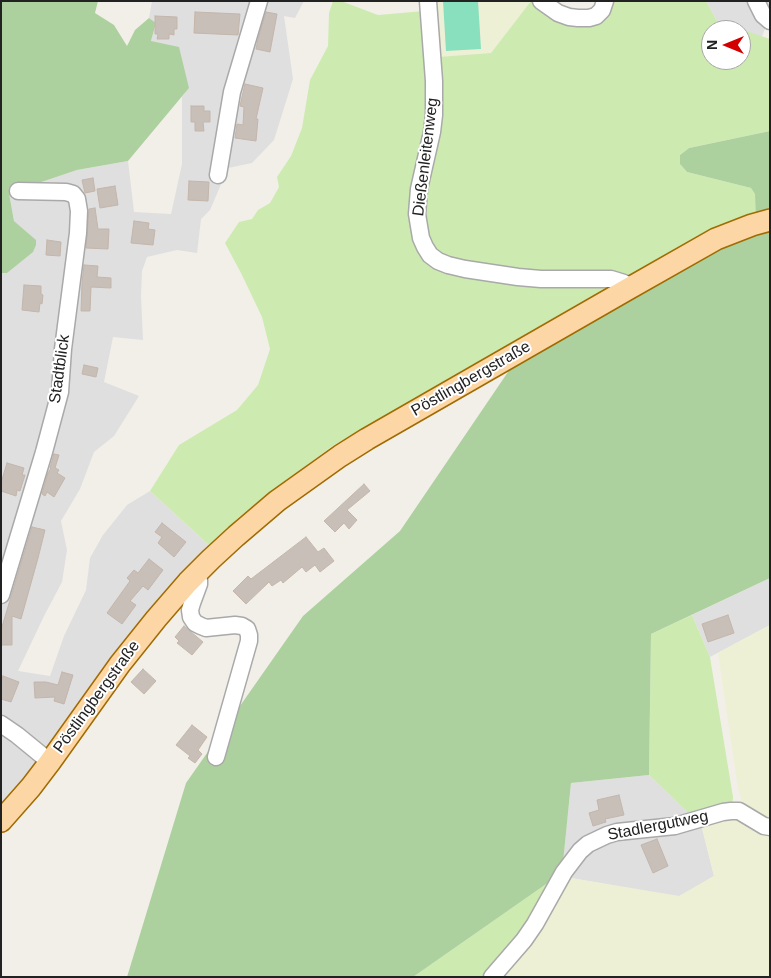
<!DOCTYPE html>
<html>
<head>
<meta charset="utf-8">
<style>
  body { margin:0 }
  #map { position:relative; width:771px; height:978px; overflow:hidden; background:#f2efe9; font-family:Arial,sans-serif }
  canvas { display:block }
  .frame { position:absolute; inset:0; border:2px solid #222; pointer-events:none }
  .north { position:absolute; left:701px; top:20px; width:50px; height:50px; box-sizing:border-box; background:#fff; border:1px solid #a7a7a7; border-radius:50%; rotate:270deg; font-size:14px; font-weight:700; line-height:20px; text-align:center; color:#222 }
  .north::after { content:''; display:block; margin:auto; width:18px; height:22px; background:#d40000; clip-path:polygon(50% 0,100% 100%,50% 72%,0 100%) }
</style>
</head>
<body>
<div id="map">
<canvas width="771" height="978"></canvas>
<div class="frame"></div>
<div class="north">N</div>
</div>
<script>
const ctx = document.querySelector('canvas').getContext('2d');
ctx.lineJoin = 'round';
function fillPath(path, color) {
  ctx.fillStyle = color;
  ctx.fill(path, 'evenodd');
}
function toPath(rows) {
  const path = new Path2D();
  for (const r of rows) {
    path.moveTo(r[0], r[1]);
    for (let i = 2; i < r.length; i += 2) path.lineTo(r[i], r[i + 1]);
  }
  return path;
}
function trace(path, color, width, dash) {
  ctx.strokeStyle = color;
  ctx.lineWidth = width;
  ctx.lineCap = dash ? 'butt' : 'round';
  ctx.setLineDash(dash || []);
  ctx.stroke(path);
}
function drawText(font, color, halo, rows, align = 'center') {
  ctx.font = font + ' Arial,sans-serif';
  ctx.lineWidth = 4;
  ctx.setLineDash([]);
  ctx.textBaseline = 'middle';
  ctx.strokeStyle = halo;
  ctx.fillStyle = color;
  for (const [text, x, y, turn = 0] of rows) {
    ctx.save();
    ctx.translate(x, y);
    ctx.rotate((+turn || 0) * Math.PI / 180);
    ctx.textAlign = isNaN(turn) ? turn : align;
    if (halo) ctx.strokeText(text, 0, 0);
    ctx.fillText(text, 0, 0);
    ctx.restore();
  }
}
fillPath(toPath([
  [152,1,304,1,295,18,284,16,293,79,274,140,252,163,228,168,210,210,201,219,197,253,177,250,147,257,142,271,141,296,143,340,113,337,104,382,139,396,114,436,94,452,80,489,61,521,67,550,62,582,44,616,18,671,50,676,64,636,86,590,90,558,103,535,127,505,150,491,210,546,161,598,57,737,9,799,1,806,1,273,7,273,35,240,14,221,9,193,77,170,128,161,134,212,171,214,182,164,182,97,189,87,151,41,156,24,149,18],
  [706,1,770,1,770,14,762,37,717,21],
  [770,578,770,625,710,657,692,615],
  [649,775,701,824,714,876,679,897,571,878,562,873,571,783]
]), '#e0dfdf');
fillPath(toPath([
  [426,1,531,1,491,53,438,57],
  [770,625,770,823,745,811,738,789,718,653],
  [728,815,770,829,770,977,500,977,530,941,571,878,679,896,714,876,701,824]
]), '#eef0d5');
fillPath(toPath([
  [333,1,341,1,378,15,424,11,430,98,417,175,427,258,609,286,334,445,270,492,238,518,210,546,150,491,179,445,237,410,258,385,270,349,262,317,242,275,225,243,239,222,252,219,258,210,270,203,279,187,277,177,291,156,302,128,310,80,328,46,329,13],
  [531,1,537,1,574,22,604,1,706,1,717,21,770,39,770,131,689,148,680,155,680,164,687,172,751,188,755,193,755,218,636,276,598,274,540,274,440,257,422,226,438,57,491,53],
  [711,30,741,30,741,60,711,60],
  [692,615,710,657,733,797,732,807,693,817,649,775,651,634],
  [562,873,489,977,413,977]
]), '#cdebb0');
fillPath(toPath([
  [1,1,98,1,95,13,114,25,127,46,135,30,149,18,156,23,151,41,179,47,189,88,128,161,77,170,9,193,14,221,36,240,36,245,33,252,7,273,1,273],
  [770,131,770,578,651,634,649,775,571,783,562,873,413,977,127,977,186,783,303,616,400,531,510,369,718,249,756,234,755,194,751,188,687,172,680,164,680,155,689,148]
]), '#add19e');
fillPath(toPath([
  [443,1,478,1,481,49,446,51]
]), '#88e0be');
const building = toPath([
  [195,12,240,14,238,35,194,33,195,12],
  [266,12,277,14,270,52,256,49,258,39,266,12],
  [155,16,177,17,177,29,174,29,174,35,169,34,169,39,157,39,158,34,155,34,155,16],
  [245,84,263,88,256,119,258,119,256,141,235,138,237,124,243,125,244,107,240,106,245,84],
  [191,106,204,106,204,111,210,111,210,122,203,122,204,131,195,131,195,122,191,122,191,106],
  [93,178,95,191,85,193,82,180,93,178],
  [189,181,209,182,208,201,188,200,189,181],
  [115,186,118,205,100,208,97,189,115,186],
  [95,208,98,229,109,229,108,249,86,248,89,209,95,208],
  [134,221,149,223,148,229,155,230,153,245,131,243,134,221],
  [47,240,61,242,60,256,46,255,47,240],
  [84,265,98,266,97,277,111,278,111,288,91,287,90,311,81,311,82,283,84,265],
  [24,285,41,286,41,294,43,295,42,304,40,303,39,312,22,310,24,285],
  [84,365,98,368,96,377,82,374,84,365],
  [54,454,59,455,55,468,59,470,57,473,65,478,54,497,47,492,45,496,42,494,48,473,51,468,50,468,54,454],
  [7,463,24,468,22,475,25,475,20,491,17,490,16,496,1,491,1,483,7,463],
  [364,484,370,491,347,510,357,520,349,529,344,523,335,532,324,521,364,484],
  [162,523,186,542,174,557,158,543,162,537,155,532,162,523],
  [32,527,45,530,38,558,21,619,12,616,12,645,1,645,1,630,32,527],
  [306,537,318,552,324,548,334,561,320,572,315,565,306,572,302,567,283,583,281,580,272,586,269,582,246,604,233,591,248,576,251,579,306,537],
  [149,559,163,570,148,590,143,586,130,601,136,605,122,624,107,613,130,581,127,578,134,570,138,573,149,559],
  [728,615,734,633,708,642,702,624,728,615],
  [184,626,203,642,192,655,177,643,179,641,175,637,184,626],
  [143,669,156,681,144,694,131,682,143,669],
  [62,672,73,675,64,704,54,701,55,697,35,698,34,682,46,682,58,685,62,672],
  [3,676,19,682,11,702,1,699,1,681,3,676],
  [192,725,207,737,198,750,202,754,195,763,188,758,190,756,176,745,192,725],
  [619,795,624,815,605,819,606,822,593,826,589,813,599,810,597,800,619,795],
  [657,839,668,866,653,873,641,845,657,839]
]);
fillPath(building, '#c7bfb8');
trace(building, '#c4b6ab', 1);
const minor = toPath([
  [428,1,434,81,434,115,432,132,419,189,417,214,421,238,425,247,430,255,438,261,448,265,465,269,518,277,541,279,611,279,624,283,628,289],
  [541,1,558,13,569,17,578,18,589,18,596,16,602,10,605,1],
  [756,1,763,15,770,21],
  [218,175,232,92,259,1],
  [195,575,199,580,199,584,192,603,190,610,191,617,195,623,201,626,206,628,235,625,242,626,247,629,249,635,249,641,216,757],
  [1,595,44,452,60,392,63,349,78,233,79,211,77,199,73,194,66,192,18,191],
  [1,724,17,735,50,762],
  [492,977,524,940,535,924,564,872,580,851,588,844,607,835,617,832,675,826,723,812,731,811,739,811,764,826,770,827]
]);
const major = toPath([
  [1,821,31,787,50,762,120,664,156,619,188,582,211,559,236,536,277,501,340,456,367,439,628,289,716,239,752,225,770,220]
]);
trace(minor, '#a9a9a9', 19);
trace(major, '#a06b00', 24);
trace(minor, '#fff', 16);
trace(major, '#fcd6a4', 21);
drawText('16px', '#222', '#fff', [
  ["Dießenleitenweg",426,157,-83],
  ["Stadtblick",60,369,-82],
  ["Pöstlingbergstraße",471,379,-30],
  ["Pöstlingbergstraße",97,697,-54],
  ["Stadlergutweg",658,826,-11]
]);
</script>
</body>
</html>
